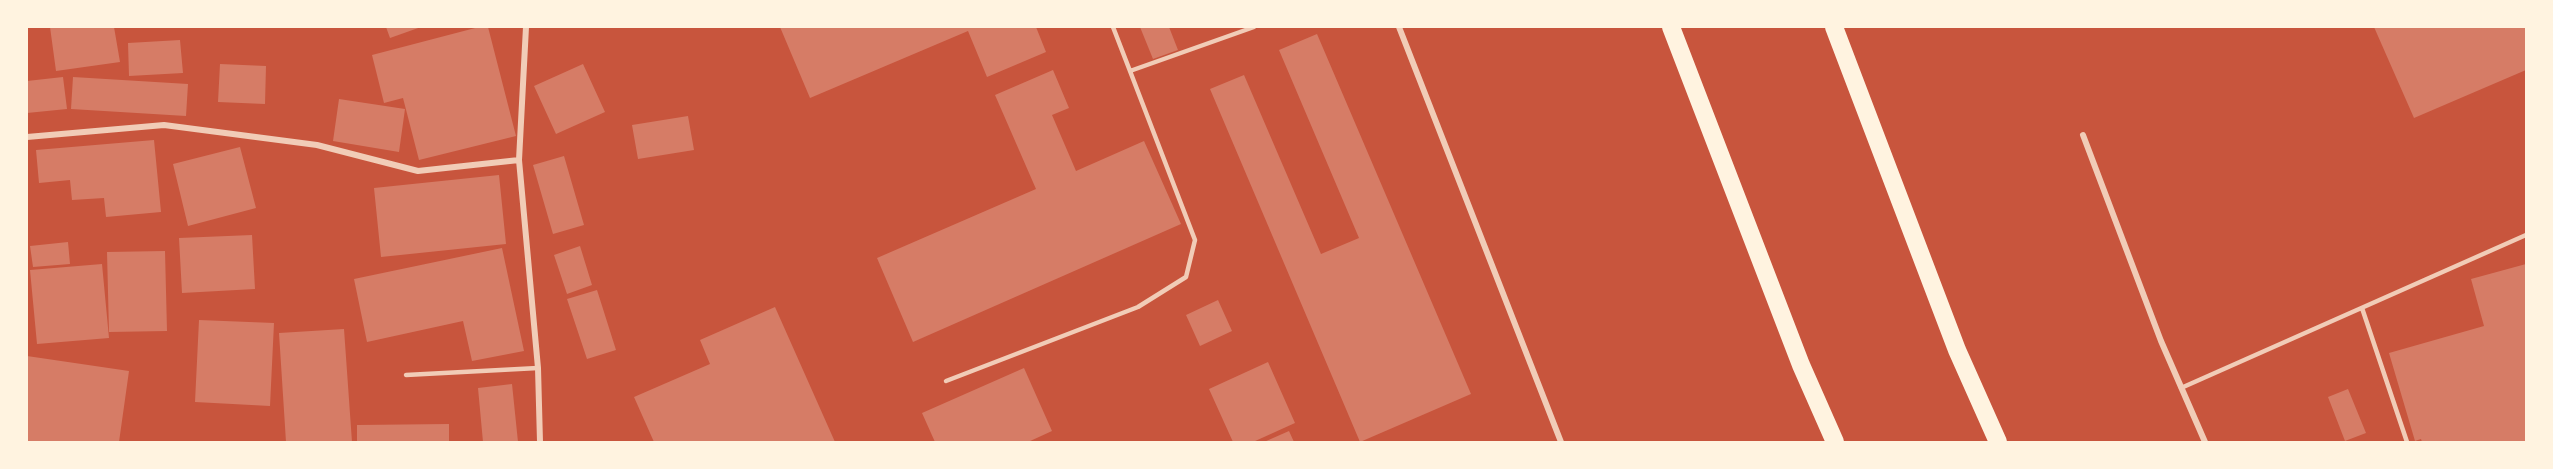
<!DOCTYPE html>
<html>
<head>
<meta charset="utf-8">
<style>
  body { margin:0 }
  #map { position:relative; width:2553px; height:469px; overflow:hidden; background:#c8553d; font-family:Arial,sans-serif }
  canvas { display:block }
  .frame { position:absolute; inset:0; border:28px solid #fff3e0; pointer-events:none }
</style>
</head>
<body>
<div id="map">
<canvas width="2553" height="469"></canvas>
<div class="frame"></div>
</div>
<script>
const ctx = document.querySelector('canvas').getContext('2d');
ctx.lineJoin = 'round';
function fillPath(path, color) {
  ctx.fillStyle = color;
  ctx.fill(path, 'evenodd');
}
function toPath(rows) {
  const path = new Path2D();
  for (const r of rows) {
    path.moveTo(r[0], r[1]);
    for (let i = 2; i < r.length; i += 2) path.lineTo(r[i], r[i + 1]);
  }
  return path;
}
function trace(path, color, width, dash) {
  ctx.strokeStyle = color;
  ctx.lineWidth = width;
  ctx.lineCap = dash ? 'butt' : 'round';
  ctx.setLineDash(dash || []);
  ctx.stroke(path);
}
fillPath(toPath([
  [50,27,114,27,120,62,56,71],
  [386,27,421,27,390,38],
  [479,27,488,27,516,136,419,160,403,98,384,103,372,55],
  [780,27,1036,27,1046,52,987,77,968,31,810,98],
  [1140,27,1169,27,1178,50,1153,59],
  [2374,27,2526,27,2526,70,2414,118],
  [1317,34,1471,394,1360,442,1210,89,1244,75,1321,254,1359,238,1279,50],
  [180,40,183,73,129,76,128,43],
  [220,64,266,66,265,104,218,102],
  [583,64,605,112,556,134,534,86],
  [1053,70,1069,108,1052,115,1076,171,1144,141,1181,224,913,342,877,258,1036,189,995,95],
  [63,77,67,109,27,113,27,81],
  [73,77,188,84,186,116,71,109],
  [339,99,405,109,399,152,333,141],
  [688,116,694,150,638,159,632,125],
  [154,140,161,212,106,217,104,198,72,200,70,180,39,183,36,150],
  [240,147,256,208,188,226,173,164],
  [564,156,584,225,553,234,533,165],
  [499,175,506,244,381,257,374,188],
  [252,235,255,289,182,293,179,238],
  [68,242,70,264,33,267,30,246],
  [580,246,592,285,567,294,554,255],
  [502,248,524,351,472,361,463,321,367,342,354,279],
  [165,251,167,331,109,332,107,252],
  [102,264,109,338,37,344,30,270],
  [2526,264,2526,442,2422,442,2421,439,2415,441,2389,353,2484,326,2471,279],
  [597,290,616,350,587,359,567,299],
  [1218,300,1232,331,1200,346,1186,315],
  [775,307,835,442,654,442,634,397,710,364,700,340],
  [199,320,274,323,270,406,195,402],
  [344,329,352,442,286,442,279,333],
  [27,356,129,371,119,442,27,442],
  [1268,362,1295,423,1253,442,1233,442,1209,389],
  [1024,368,1052,431,1028,442,935,442,922,413],
  [512,384,518,442,483,442,478,388],
  [2348,389,2366,433,2345,441,2328,397],
  [449,424,449,442,357,442,357,425],
  [1289,431,1294,442,1264,442]
]), '#d67c66');
trace(toPath([
  [1113,27,1130,71,1254,27],
  [2362,308,2407,442],
  [406,375,538,368],
  [946,381,1138,307,1186,277,1195,240,1130,71],
  [2181,388,2526,235]
]), '#f1ccb7', 4.5);
trace(toPath([
  [1399,27,1561,442],
  [2083,135,2161,341,2205,442],
  [27,137,164,125,317,145,418,171,519,160,538,368,540,442],
  [519,160,526,27]
]), '#f1ccb7', 6);
trace(toPath([
  [1671,27,1801,365,1835,442],
  [1834,27,1957,350,1998,442]
]), '#fff3e0', 18);
</script>
</body>
</html>
